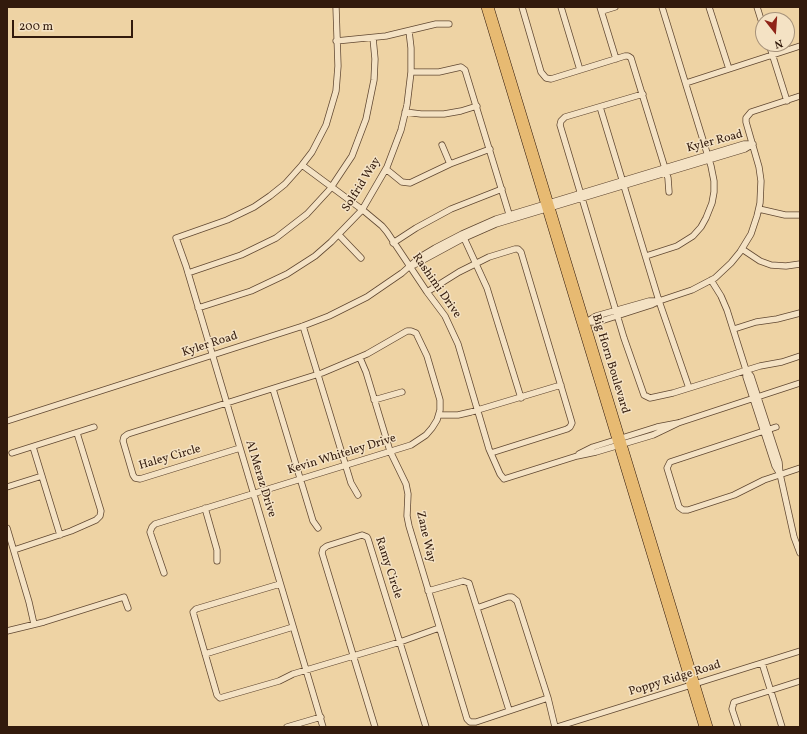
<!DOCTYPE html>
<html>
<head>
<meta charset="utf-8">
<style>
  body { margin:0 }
  #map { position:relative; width:807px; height:734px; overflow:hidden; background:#eed3a4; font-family:Vollkorn,serif }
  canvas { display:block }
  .frame { position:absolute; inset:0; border:8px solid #321a0c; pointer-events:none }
  .north { position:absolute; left:755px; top:12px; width:40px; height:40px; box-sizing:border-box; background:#f4e2c4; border:1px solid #a6927a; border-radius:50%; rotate:163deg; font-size:11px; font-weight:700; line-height:16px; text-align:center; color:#321a0c }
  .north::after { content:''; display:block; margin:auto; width:14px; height:18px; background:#8f2418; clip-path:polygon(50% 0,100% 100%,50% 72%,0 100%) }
  .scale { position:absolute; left:12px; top:20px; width:121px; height:18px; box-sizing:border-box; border:2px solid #321a0c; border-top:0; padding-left:5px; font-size:12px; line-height:14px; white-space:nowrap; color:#321a0c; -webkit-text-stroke:3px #f4e2c4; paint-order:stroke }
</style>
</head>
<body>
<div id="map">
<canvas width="807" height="734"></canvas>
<div class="frame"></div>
<div class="north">N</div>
<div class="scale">200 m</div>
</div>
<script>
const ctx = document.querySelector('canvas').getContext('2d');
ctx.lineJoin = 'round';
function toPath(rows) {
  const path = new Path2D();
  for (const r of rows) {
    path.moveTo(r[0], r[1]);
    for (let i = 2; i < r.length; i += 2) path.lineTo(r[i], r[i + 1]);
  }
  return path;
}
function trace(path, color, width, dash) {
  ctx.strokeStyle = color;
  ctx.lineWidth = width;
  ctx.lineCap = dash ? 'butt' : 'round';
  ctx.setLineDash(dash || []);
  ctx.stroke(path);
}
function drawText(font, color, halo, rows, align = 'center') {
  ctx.font = font + ' Vollkorn,serif';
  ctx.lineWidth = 3;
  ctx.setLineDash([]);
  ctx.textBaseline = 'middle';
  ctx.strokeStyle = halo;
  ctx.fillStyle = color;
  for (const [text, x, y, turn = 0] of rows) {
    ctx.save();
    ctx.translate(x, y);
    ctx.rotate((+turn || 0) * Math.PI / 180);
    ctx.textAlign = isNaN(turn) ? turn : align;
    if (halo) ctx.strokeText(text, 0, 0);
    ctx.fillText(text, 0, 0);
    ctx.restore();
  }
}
const minor = toPath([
  [522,7,541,72,546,78,551,79,625,56,628,56,631,58,668,178,669,192],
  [561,7,580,70],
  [600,7,616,59],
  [709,7,729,69],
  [757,7,763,26],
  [602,11,615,7],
  [336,41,386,36,436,24,449,24],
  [769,44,787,101],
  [411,72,439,72,461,67,465,70,509,214],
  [686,83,800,46],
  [643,94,565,117,561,121,560,125,624,338,644,395,650,398,673,393,760,366,782,362,800,356],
  [600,107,659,301,689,388],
  [405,112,421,114,444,114,461,111,477,106],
  [442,145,450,164],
  [302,165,364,211,382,226,387,232,427,292,445,316,458,344,489,449,500,474,504,479,577,456,596,452,653,435,678,423],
  [386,169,402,182,410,183,450,164,490,149],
  [759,209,785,215,800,215],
  [339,235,361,258],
  [464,238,487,288,521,398],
  [393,243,416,228,451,209,502,189],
  [742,249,760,261,771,265,786,266,800,264],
  [646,256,677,246,693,236,701,227,706,218,712,203,714,192,714,181,711,166,662,7],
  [414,265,462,239,496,224,745,149,753,144],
  [188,273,241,255,276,238,307,214,330,189,352,156,366,119,374,80,375,59,373,38],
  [711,280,721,296,727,310,746,370,751,376,779,462,780,474],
  [427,292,459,272,489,257,515,249,518,249,521,252,572,423,570,427,567,429,491,453],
  [198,308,251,291,287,274,315,256,331,242,362,210,387,167,401,130,407,105,411,72,411,48,409,31],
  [586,322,596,316,649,301,659,301,692,290,715,278,731,263,740,252,751,234,757,216,760,203,761,181,759,167,746,122,746,118,751,112,800,96],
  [586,322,598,322,651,305,659,301],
  [303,326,351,483,358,495],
  [734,329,756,322,777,319,800,313],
  [360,358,366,372,390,451,406,484,408,494,407,516,409,526,467,719,470,722,476,722,548,698],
  [746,370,746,377,775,466,780,474,794,537,800,553],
  [273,389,313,521,318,528],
  [374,400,402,392],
  [439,415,458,415,471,412,561,385],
  [7,421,303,326,329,316,367,297,402,273,420,257,435,248,462,234,496,219,744,144,753,144],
  [776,427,670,462,667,468,679,507,683,510,688,510,734,495,764,480,800,468],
  [33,447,60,535],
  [12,453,94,427],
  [579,454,593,447,657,427,678,423,800,383],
  [7,487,42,476],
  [205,508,217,550,217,561],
  [7,528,29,602,34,624],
  [14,550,71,531,96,520,100,516,101,511,77,433],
  [164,573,150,532,152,527,155,524,411,445,426,435,432,428,437,420,440,410,440,400,427,356,416,333,411,331,407,331,367,354,322,373,128,434,124,437,123,441,133,475,135,478,140,479,240,448],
  [280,584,196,609,193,612,217,695,220,698,279,681,293,674,400,642,439,628],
  [428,591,463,581,469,583,509,710],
  [477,608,508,597,512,597,517,601,548,698,555,727],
  [7,631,44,622,124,597,128,608],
  [205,654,293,627],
  [762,663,782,727],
  [287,727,321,717],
  [323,727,186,266,176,238,227,220,254,207,270,196,285,184,302,165,312,152,326,125,336,91,338,66,336,7],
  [375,727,322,553,323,549,327,546,362,535,367,537,368,539,426,727],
  [557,727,800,651],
  [738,727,732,709,734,702,800,681]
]);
const major = toPath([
  [485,7,703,727],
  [490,7,709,727]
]);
trace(minor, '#614832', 7);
trace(major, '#321a0c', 8);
trace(minor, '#f4e2c4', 5.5);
trace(major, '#e7ba72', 7);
drawText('12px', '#321a0c', '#f4e2c4', [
  ["Kyler Road",715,142,-15],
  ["Solfrid Way",362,185,-58],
  ["Rashimi Drive",436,286,55],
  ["Kyler Road",210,345,-18],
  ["Big Horn Boulevard",610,364,73],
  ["Kevin Whiteley Drive",342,455,-17],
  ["Haley Circle",170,458,-16],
  ["Al Meraz Drive",260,479,73],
  ["Zane Way",425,537,77],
  ["Ramy Circle",388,568,72],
  ["Poppy Ridge Road",675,679,-17]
]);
</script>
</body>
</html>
